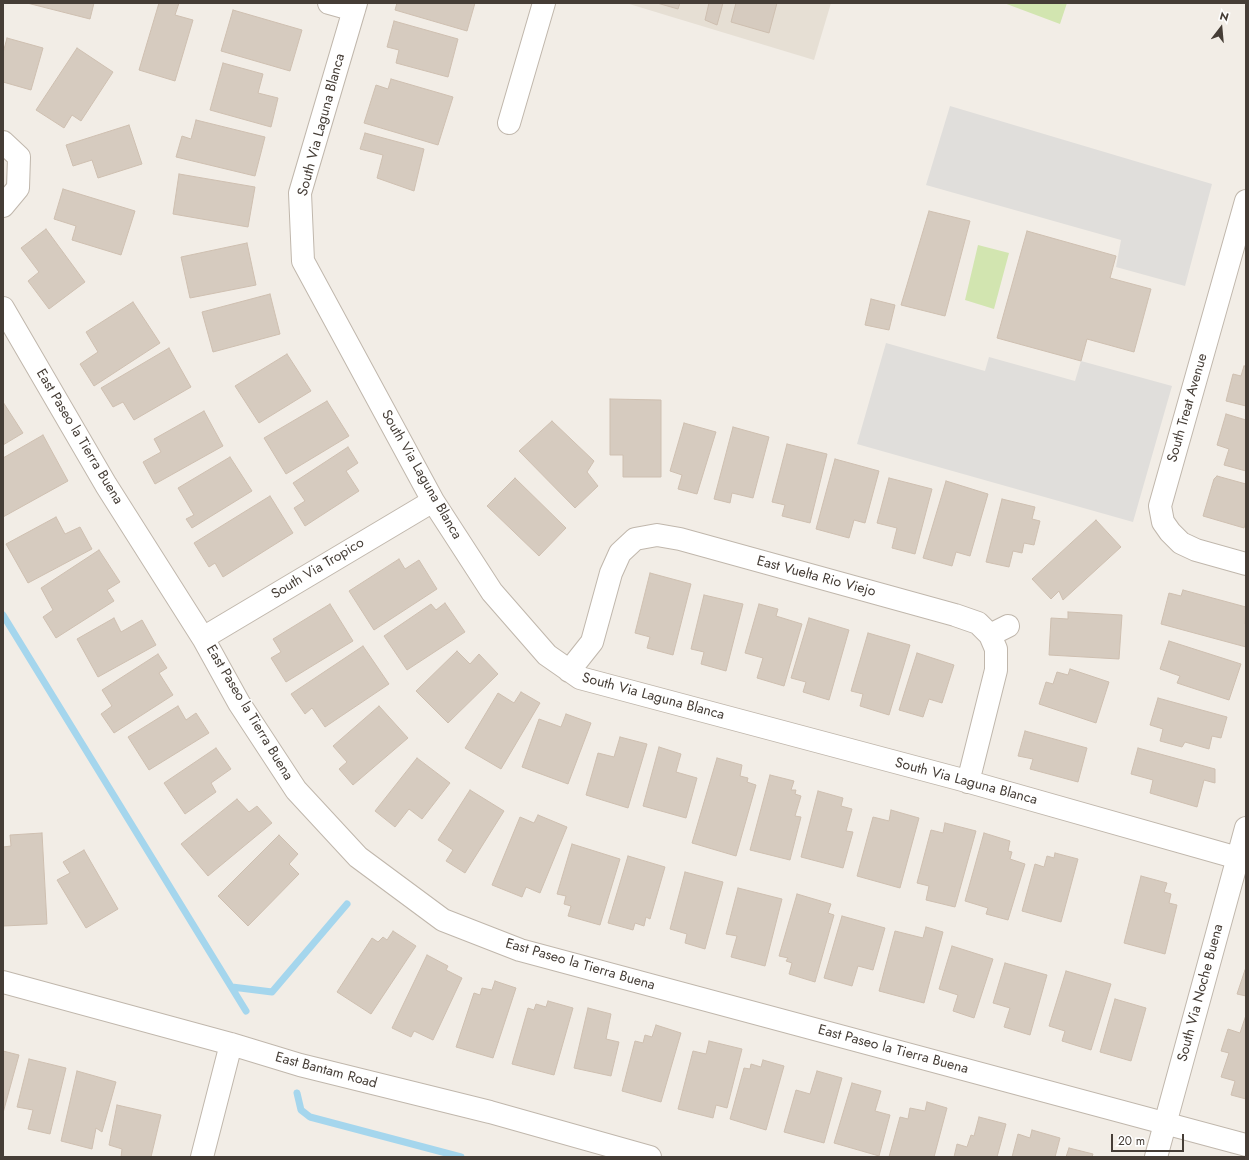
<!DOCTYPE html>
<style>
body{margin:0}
#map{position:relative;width:1249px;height:1160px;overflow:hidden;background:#f2ede6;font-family:Jost,sans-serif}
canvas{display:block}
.frame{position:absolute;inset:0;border:4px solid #453d36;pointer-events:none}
.north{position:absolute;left:1201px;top:8px;width:40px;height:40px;-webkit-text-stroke:3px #fff;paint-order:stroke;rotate:16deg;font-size:11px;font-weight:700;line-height:16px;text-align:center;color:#453d36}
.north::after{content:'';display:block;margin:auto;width:14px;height:18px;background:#453d36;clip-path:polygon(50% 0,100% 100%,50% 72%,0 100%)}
.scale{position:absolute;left:1111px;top:1134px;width:73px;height:18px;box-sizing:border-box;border:2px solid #453d36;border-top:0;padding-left:5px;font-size:12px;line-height:14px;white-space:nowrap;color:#453d36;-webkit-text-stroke:3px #fff;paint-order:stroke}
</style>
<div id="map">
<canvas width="1249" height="1160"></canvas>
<div class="frame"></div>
<div class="north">N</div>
<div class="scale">20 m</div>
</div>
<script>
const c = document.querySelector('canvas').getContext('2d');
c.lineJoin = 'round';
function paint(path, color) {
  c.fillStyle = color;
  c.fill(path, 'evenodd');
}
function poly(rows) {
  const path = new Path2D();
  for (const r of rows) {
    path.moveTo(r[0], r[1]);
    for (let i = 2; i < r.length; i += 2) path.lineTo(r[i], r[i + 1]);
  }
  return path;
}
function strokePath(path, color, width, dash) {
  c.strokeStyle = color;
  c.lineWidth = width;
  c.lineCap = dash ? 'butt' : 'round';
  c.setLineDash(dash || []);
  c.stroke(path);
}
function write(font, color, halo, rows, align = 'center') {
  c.font = font + ' Jost,sans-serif';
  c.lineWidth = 3;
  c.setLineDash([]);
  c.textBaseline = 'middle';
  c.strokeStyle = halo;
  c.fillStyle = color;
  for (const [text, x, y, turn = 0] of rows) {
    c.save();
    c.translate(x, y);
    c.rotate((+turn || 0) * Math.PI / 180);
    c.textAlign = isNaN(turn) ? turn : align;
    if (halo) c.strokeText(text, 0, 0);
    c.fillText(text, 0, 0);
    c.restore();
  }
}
paint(poly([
 [626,3,831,3,814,60]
]), '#e6dfd4');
paint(poly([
 [1004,3,1067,3,1060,24],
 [978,245,1009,253,994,309,965,300]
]), '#d2e5b0');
paint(poly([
 [950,106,1212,184,1185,286,1116,267,1121,240,926,185],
 [886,343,985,371,989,357,1075,381,1081,361,1172,386,1133,522,857,444]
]), '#e0dedb');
strokePath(poly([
 [3,615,246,1011],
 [232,987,272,992,347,904],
 [297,1093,301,1110,310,1117,461,1157]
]), '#a5d6ed', 7);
const building = poly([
 [27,3,94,3,90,19,27,3],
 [159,3,179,3,175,15,193,20,175,81,139,70,159,3],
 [397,3,475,3,467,31,395,10,397,3],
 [657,3,680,3,678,9,657,3],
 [709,3,723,3,717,25,705,20,709,3],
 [736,3,777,3,769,33,731,22,736,3],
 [233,10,302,30,290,71,221,51,233,10],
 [394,21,458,39,448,77,396,63,399,50,387,47,394,21],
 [7,38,43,48,31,90,3,82,3,53,7,38],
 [77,48,113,72,81,121,72,115,64,128,36,110,77,48],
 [223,63,263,74,258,93,278,98,271,127,210,110,223,63],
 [391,79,453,97,438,145,364,123,376,85,388,89,391,79],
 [196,120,265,137,255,176,176,157,182,136,191,139,196,120],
 [129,125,142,164,98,178,92,160,73,166,66,145,129,125],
 [365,133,424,149,414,191,377,178,383,155,360,149,365,133],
 [179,174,255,187,248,227,173,214,179,174],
 [63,189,135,211,121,255,72,240,76,226,54,219,63,189],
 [929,211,970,221,945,316,901,305,929,211],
 [46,229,85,282,49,309,28,281,39,272,21,248,46,229],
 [1027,231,1116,256,1110,278,1151,289,1134,352,1087,339,1081,361,997,338,1027,231],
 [247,243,256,285,190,298,181,257,247,243],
 [270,294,280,334,213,352,202,312,270,294],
 [871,299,895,305,889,330,865,325,871,299],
 [133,302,160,343,94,386,80,364,98,352,86,332,133,302],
 [169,348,191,387,134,420,123,402,113,407,101,388,169,348],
 [287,354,311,391,259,423,235,386,287,354],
 [1244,366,1246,366,1246,406,1226,401,1233,374,1241,376,1244,366],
 [610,399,661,400,661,477,623,477,623,455,610,455,610,399],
 [327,401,349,436,286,474,264,438,327,401],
 [3,402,23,433,3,445,3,402],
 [204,411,223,446,155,484,143,462,161,452,154,439,204,411],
 [1226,414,1246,420,1246,471,1224,465,1229,449,1217,445,1226,414],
 [552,421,594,461,587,472,598,486,575,508,519,451,552,421],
 [684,423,716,432,697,494,678,489,682,475,670,471,684,423],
 [733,427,769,437,753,498,732,493,730,503,714,499,733,427],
 [43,435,68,481,3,517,3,458,43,435],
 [787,444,827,454,810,523,782,516,785,505,772,502,787,444],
 [348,447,358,463,346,471,359,491,305,526,294,508,305,501,293,483,348,447],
 [230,457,252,491,192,528,186,519,194,515,178,488,230,457],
 [835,459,879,471,865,523,854,520,849,538,816,529,835,459],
 [1217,476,1246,484,1246,521,1244,528,1203,516,1214,479,1217,476],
 [515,478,566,528,539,556,487,506,515,478],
 [889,478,932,489,915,554,892,548,897,528,877,523,889,478],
 [946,481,988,494,970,556,956,552,952,566,923,558,946,481],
 [270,496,293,533,223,577,215,563,209,567,194,543,270,496],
 [1002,499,1035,507,1032,519,1040,521,1034,545,1024,543,1022,553,1013,551,1009,567,986,562,1002,499],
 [56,517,65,534,80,527,92,549,28,583,6,544,56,517],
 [1096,520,1121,547,1063,600,1059,591,1051,599,1032,579,1096,520],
 [99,550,120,582,107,590,114,601,56,638,43,617,53,610,41,588,99,550],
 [399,559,405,569,419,560,437,589,374,630,349,591,399,559],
 [650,573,691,584,673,655,647,648,650,637,635,633,650,573],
 [1183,590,1246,607,1245,624,1246,624,1246,647,1161,624,1169,593,1181,596,1183,590],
 [704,595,743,604,726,671,701,664,704,652,691,649,704,595],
 [445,603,465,632,407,670,384,636,431,604,436,610,445,603],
 [330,604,353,641,286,682,271,658,281,652,273,639,330,604],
 [759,604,778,609,776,616,802,624,784,686,757,678,763,658,745,653,759,604],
 [1068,612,1122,615,1119,659,1049,655,1051,618,1068,619,1068,612],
 [114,618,121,632,142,620,156,645,98,677,77,639,114,618],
 [809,618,849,630,829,700,803,692,806,682,791,678,809,618],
 [868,633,910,645,889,715,860,706,863,694,851,691,868,633],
 [1169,641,1241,664,1229,700,1177,683,1180,676,1160,669,1169,641],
 [363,646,389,684,325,727,312,708,305,714,291,694,363,646],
 [457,651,470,664,479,654,498,674,448,723,416,691,457,651],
 [917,653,954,665,942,703,929,699,923,717,899,710,917,653],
 [158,654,167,668,159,673,173,695,114,733,101,714,112,706,102,690,158,654],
 [1070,669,1109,682,1096,723,1039,704,1046,682,1053,684,1057,672,1068,675,1070,669],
 [521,692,540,703,501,769,465,748,498,693,514,703,521,692],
 [1158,698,1227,717,1221,738,1212,736,1209,749,1185,742,1182,747,1160,741,1163,729,1150,725,1158,698],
 [178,706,186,720,196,713,209,733,149,770,128,737,178,706],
 [379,706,408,738,353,785,339,769,347,762,333,746,379,706],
 [566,714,591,723,568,784,522,767,539,719,561,727,566,714],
 [1025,731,1087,748,1078,782,1030,769,1033,759,1018,756,1025,731],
 [620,737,647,744,628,808,586,795,598,753,614,757,620,737],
 [659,747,681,754,676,772,697,778,686,818,643,806,659,747],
 [216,748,231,769,211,783,216,792,185,814,164,783,216,748],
 [1138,748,1215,769,1215,783,1204,780,1197,807,1150,793,1153,780,1131,774,1138,748],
 [417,758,450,783,422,819,409,809,395,827,375,811,417,758],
 [717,758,742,765,740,776,748,778,747,782,756,785,736,856,692,843,717,758],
 [770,775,794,781,791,790,796,790,795,794,801,796,795,816,801,817,790,860,750,850,770,775],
 [470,790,504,811,465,873,446,861,453,850,438,840,470,790],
 [818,791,843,798,841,806,852,809,846,831,853,832,843,868,801,857,818,791],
 [237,799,249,812,257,806,272,823,208,876,181,844,237,799],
 [891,810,919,818,900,888,857,876,873,817,889,821,891,810],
 [538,815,567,827,540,893,526,887,522,897,492,885,520,817,534,823,538,815],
 [945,823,976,831,955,907,926,900,929,886,917,883,931,830,943,833,945,823],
 [42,833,47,924,3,926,3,847,11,846,10,835,42,833],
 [984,833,1010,841,1008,851,1012,852,1010,859,1025,864,1008,920,986,914,988,908,965,901,984,833],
 [279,835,298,854,289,864,299,874,248,926,218,896,279,835],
 [572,844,620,859,600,925,568,916,571,906,564,904,566,896,557,894,572,844],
 [84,850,118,909,86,928,57,880,70,873,63,862,84,850],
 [1055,853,1078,859,1061,922,1022,911,1035,864,1044,867,1047,856,1054,858,1055,853],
 [628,856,665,867,650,919,646,917,644,926,635,923,633,930,608,923,628,856],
 [685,872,723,882,705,949,685,943,687,934,670,929,685,872],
 [1141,876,1167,883,1164,892,1171,894,1169,903,1177,905,1165,954,1124,943,1141,876],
 [738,888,782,899,765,966,731,957,737,936,726,934,738,888],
 [797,894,831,904,828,913,834,915,815,982,789,974,792,963,786,961,788,958,779,956,797,894],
 [842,916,885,928,873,970,858,966,852,986,824,978,842,916],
 [926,927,943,932,924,1003,879,991,895,931,923,938,926,927],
 [393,931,416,946,371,1014,337,992,372,938,378,942,383,937,387,940,393,931],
 [952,946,993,959,974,1018,953,1011,958,995,939,989,952,946],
 [427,955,448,966,446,970,462,978,433,1040,414,1031,411,1037,392,1028,427,955],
 [1005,963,1047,975,1030,1035,1004,1027,1010,1008,993,1003,1005,963],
 [1245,970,1246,970,1246,996,1237,994,1245,970],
 [1066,971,1111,984,1091,1050,1062,1041,1065,1031,1049,1026,1066,971],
 [495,981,516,988,493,1058,456,1047,474,993,480,995,482,988,492,990,495,981],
 [1115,999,1146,1008,1131,1061,1100,1052,1115,999],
 [548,1001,573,1008,554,1075,512,1064,528,1008,534,1010,536,1004,546,1007,548,1001],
 [588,1008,611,1014,606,1039,619,1042,611,1076,574,1068,588,1008],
 [1246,1015,1246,1099,1231,1095,1235,1081,1221,1077,1229,1053,1221,1051,1228,1029,1240,1033,1246,1015],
 [656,1025,681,1033,661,1102,622,1091,635,1041,643,1043,645,1035,652,1037,656,1025],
 [709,1041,742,1049,727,1108,716,1105,713,1118,678,1109,693,1051,706,1054,709,1041],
 [3,1051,19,1055,3,1113,3,1051],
 [29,1059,66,1068,50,1134,28,1129,33,1110,17,1107,29,1059],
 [763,1060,784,1066,766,1130,730,1119,744,1068,750,1069,751,1064,761,1067,763,1060],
 [77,1071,116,1082,102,1132,96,1128,92,1149,61,1141,77,1071],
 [817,1071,842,1078,824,1143,784,1132,796,1090,810,1094,817,1071],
 [852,1083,881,1091,875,1111,890,1115,879,1156,834,1143,852,1083],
 [927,1102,947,1108,934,1157,889,1157,900,1117,908,1119,910,1108,925,1111,927,1102],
 [117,1105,161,1115,151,1157,121,1157,122,1149,109,1145,117,1105],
 [979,1117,1006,1124,997,1157,954,1157,957,1144,967,1147,971,1135,974,1136,979,1117],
 [1032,1130,1060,1138,1055,1157,1012,1157,1018,1134,1030,1138,1032,1130],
 [1069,1148,1093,1154,1092,1157,1066,1157,1069,1148]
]);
paint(building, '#d6cbbf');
strokePath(building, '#cebfb0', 1);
const minor = poly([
 [329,3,354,10],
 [356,3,300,193,303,261,433,501,492,592,547,655,580,678,959,779,1238,858],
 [509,123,544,3],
 [3,142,19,157,18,188,3,206],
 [1246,201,1160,506,1163,522,1170,532,1181,543,1196,550,1246,564],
 [3,308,106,485,203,638,239,703,296,790,358,857,443,920,520,950,1246,1145],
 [990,635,1008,626],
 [203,638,433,501],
 [569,671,592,642,611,573,620,553,635,539,657,535,680,539,955,615,978,623,990,635,996,649,996,670,968,782],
 [3,982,231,1044,300,1065,490,1112,650,1157],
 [202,1157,231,1044],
 [1156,1157,1246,828]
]);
strokePath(minor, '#c0b7ac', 24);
strokePath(minor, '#fff', 22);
write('14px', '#453d36', '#fff', [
 ["South Via Laguna Blanca",322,125,-75],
 ["South Treat Avenue",1188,408,-74],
 ["East Paseo la Tierra Buena",79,437,59],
 ["South Via Laguna Blanca",421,475,60],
 ["South Via Tropico",318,569,-31],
 ["East Vuelta Rio Viejo",816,577,15],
 ["South Via Laguna Blanca",653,697,15],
 ["East Paseo la Tierra Buena",249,713,59],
 ["South Via Laguna Blanca",966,782,15],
 ["East Paseo la Tierra Buena",580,965,16],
 ["South Via Noche Buena",1201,993,-75],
 ["East Paseo la Tierra Buena",893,1050,15],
 ["East Bantam Road",326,1071,15]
]);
</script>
